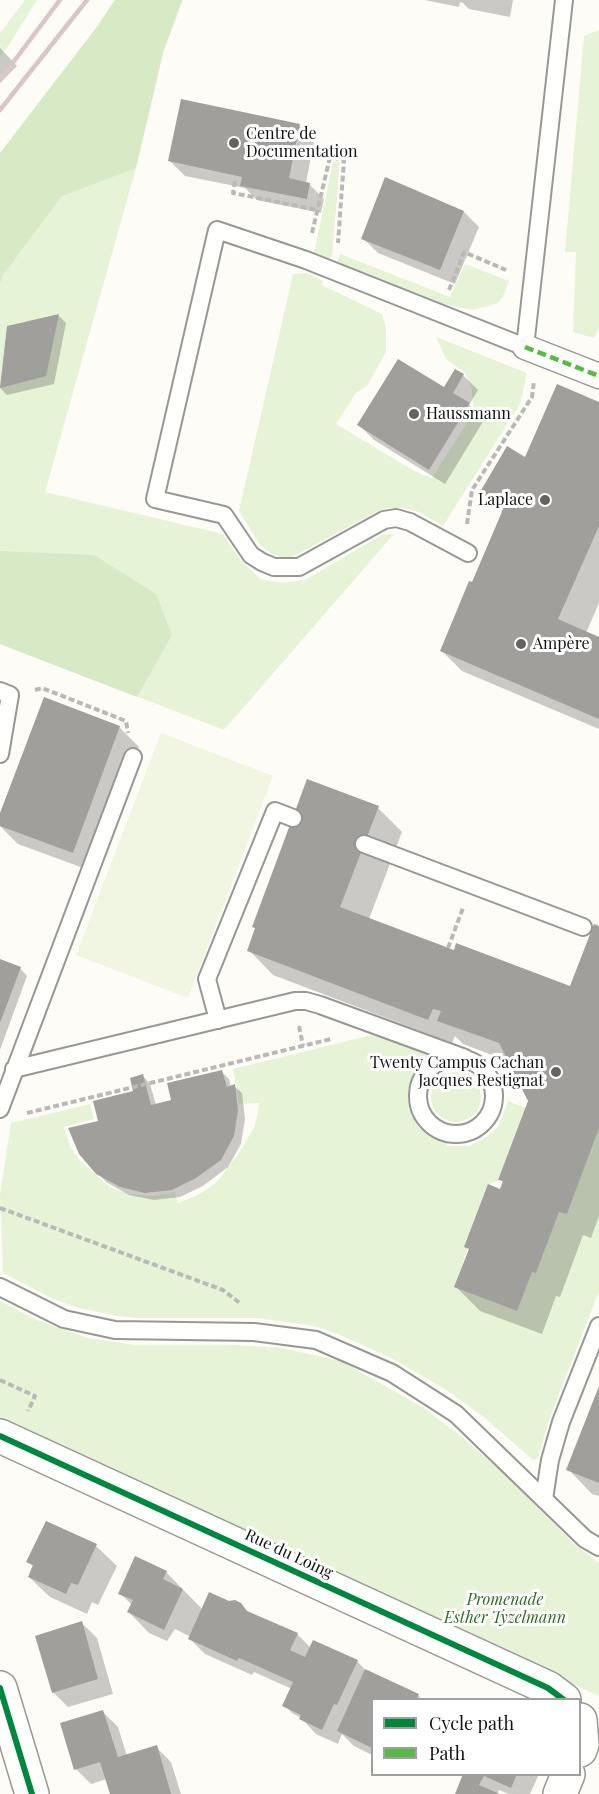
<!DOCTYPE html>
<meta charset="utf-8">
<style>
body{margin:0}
#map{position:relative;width:599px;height:1794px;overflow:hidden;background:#fdfcf7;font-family:"Playfair Display",serif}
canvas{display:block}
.legend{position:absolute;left:371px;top:1698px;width:210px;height:78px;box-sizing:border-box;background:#fff;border:2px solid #a0a0a0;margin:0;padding:8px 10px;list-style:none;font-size:18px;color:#111}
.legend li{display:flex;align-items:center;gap:12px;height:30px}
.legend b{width:30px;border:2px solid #a0a0a0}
</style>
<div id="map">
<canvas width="599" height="1794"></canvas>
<ul class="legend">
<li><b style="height:8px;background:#00873e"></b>Cycle path</li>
<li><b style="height:8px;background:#58b947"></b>Path</li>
</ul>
</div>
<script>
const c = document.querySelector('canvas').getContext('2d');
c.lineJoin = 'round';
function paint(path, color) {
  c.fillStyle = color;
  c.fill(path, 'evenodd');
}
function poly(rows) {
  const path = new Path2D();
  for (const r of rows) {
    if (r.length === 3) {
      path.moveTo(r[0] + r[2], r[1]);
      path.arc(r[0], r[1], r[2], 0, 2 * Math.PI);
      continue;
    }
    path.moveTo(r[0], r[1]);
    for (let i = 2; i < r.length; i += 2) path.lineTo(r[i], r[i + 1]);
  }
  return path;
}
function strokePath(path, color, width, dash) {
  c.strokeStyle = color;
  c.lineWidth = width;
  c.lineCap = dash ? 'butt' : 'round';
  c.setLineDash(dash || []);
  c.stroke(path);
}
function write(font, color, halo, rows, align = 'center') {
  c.font = font + ' "Playfair Display",serif';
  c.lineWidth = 6;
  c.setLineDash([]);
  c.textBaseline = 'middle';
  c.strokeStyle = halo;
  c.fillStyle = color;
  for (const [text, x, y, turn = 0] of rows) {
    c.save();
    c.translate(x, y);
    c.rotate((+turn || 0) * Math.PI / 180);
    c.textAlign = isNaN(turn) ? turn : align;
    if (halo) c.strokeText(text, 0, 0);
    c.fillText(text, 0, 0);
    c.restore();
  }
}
paint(poly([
 [25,0,37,0,9,45,0,56,0,33],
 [130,0,183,0,163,53,136,168,45,492,223,534,239,558,260,579,280,583,305,580,382,535,394,534,224,730,0,644,0,167],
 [599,30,599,327,594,338,573,332,576,252,565,252,584,36],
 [333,162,340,162,332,256,329,259,314,253],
 [340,254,450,297,465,264,509,281,503,296,498,303,473,310,425,301,337,263],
 [306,273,323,281,322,285,382,314,386,329,386,352,367,386,356,393,336,424,416,472,432,478,474,412,471,385,465,373,446,359,436,337,527,373,520,404,443,526,419,512,404,508,390,508,378,511,292,557,281,557,271,553,260,545,239,511,293,274],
 [376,1034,431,1054,413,1073,408,1090,408,1101,410,1110,418,1127,431,1138,447,1144,446,1146,469,1146,487,1137,498,1127,508,1101,526,1108,498,1180,488,1185,455,1287,517,1311,532,1272,536,1273,559,1212,567,1214,599,1128,599,1291,549,1420,538,1458,533,1460,485,1418,448,1391,393,1359,338,1334,314,1326,257,1318,137,1318,118,1316,79,1308,53,1299,3,1273,0,1194,11,1123,90,1104,94,1119,64,1127,70,1146,79,1160,111,1188,130,1194,151,1196,175,1192,178,1203,198,1195,217,1182,238,1154,254,1128,258,1113,259,1103,239,1104,233,1069],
 [456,1097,25],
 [0,1301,37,1320,88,1338,135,1345,234,1345,282,1348,341,1361,424,1408,462,1437,497,1467,574,1544,599,1563,599,1696,0,1422]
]), '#e7f3d7');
paint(poly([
 [115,0,182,0,163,53,136,168,62,196,3,275,0,283,0,153,96,28],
 [0,551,94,555,156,594,172,635,137,697,0,644]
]), '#d8eac5');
paint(poly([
 [161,733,273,776,188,998,76,955]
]), '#f0f6e1');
paint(poly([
 [425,0,513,0,510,17,469,9,463,3,460,2,459,7],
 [0,48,17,66,0,83],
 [299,126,314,141,306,183,309,184,324,199,321,213,257,200,245,188,185,176,170,161],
 [386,179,464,212,479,227,455,284,378,253,363,238],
 [58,315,66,323,54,384,7,395,0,388,9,328],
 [463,375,478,390,469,405,484,420,445,484,374,440,359,425,444,389],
 [599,403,599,603,586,633,599,639,599,729,462,671,442,651,479,587,503,513,481,492],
 [119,727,139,747,94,872,18,844,0,826,0,818],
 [378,808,402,832,369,919,455,952,571,988,599,927,599,1216,591,1238,583,1235,560,1297,556,1296,542,1334,480,1311,456,1287,470,1250,466,1247,501,1191,504,1183,500,1179,530,1101,510,1062,463,1044,455,1036,452,1043,273,975,249,950],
 [0,961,20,968,27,976,0,1050],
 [222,1072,229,1079,231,1087,234,1086,242,1093,245,1119,241,1144,228,1167,203,1186,180,1197,154,1200,129,1195,106,1182,98,1173,100,1122,135,1092,143,1076,150,1084,156,1105,173,1101],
 [599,1390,599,1496,592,1494,568,1469],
 [47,1523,96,1546,117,1566,98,1605,92,1602,87,1614,50,1597,29,1577,34,1567,28,1562],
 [166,1572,203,1610,229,1603,240,1604,250,1614,297,1634,311,1648,357,1661,367,1672,418,1695,422,1700,372,1700,372,1755,354,1746,342,1734,338,1744,316,1734,301,1718,292,1713,284,1705,292,1689,254,1672,252,1675,205,1654,190,1639,191,1637,175,1629,167,1641,149,1633,129,1612,132,1605,120,1593],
 [82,1623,97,1638,113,1694,68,1707,53,1692],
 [103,1712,118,1727,127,1756,156,1747,171,1762,181,1794,111,1794,107,1779,91,1784,76,1769],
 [465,1774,539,1774,530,1794,509,1794,499,1790,497,1794,457,1794]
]), '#0003');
paint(poly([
 [181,99,300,124,289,178,310,183,307,199,240,186,242,177,168,161],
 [385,177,464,211,440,270,361,239],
 [59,314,46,376,0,388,7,326],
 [398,359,444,387,455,369,464,374,453,393,470,403,429,470,357,425],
 [557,384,599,402,599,526,558,619,599,637,599,719,440,651,469,581,472,582,504,507,480,492,507,446,525,457],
 [44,697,120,726,73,853,0,826,0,813],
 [307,779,379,806,340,907,454,950,456,943,570,986,594,924,599,926,599,1128,567,1214,559,1212,536,1273,532,1272,517,1311,454,1287,469,1249,464,1247,488,1184,500,1189,503,1181,498,1180,528,1101,499,1043,437,1021,441,1011,433,1009,428,1020,247,951,255,928,252,927],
 [0,959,21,967,0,1023],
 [222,1070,227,1087,235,1084,238,1110,234,1136,221,1160,196,1178,172,1190,145,1193,120,1187,96,1174,79,1154,68,1128,98,1121,93,1101,133,1091,130,1078,143,1074,151,1105,171,1100,167,1083],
 [599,1386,599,1483,566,1470],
 [46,1521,97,1544,78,1585,71,1583,66,1594,28,1577,33,1565,26,1562],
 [135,1556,167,1571,163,1579,183,1589,164,1630,127,1612,133,1600,118,1594],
 [209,1592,229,1601,235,1600,241,1603,247,1611,298,1633,290,1650,305,1657,313,1640,358,1660,337,1705,334,1704,322,1730,299,1719,301,1715,282,1706,293,1682,239,1658,237,1661,188,1639],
 [82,1621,98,1679,52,1693,35,1636],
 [365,1669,419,1694,416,1700,372,1700,372,1748,337,1731],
 [103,1710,118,1757,157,1745,171,1794,110,1794,100,1762,74,1770,60,1723],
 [463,1774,517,1774,511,1788,484,1776,479,1785,500,1794,455,1794]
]), '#a19f9c');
const service = poly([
 [468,553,410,522,396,518,384,520,299,567,274,567,262,562,251,555,224,515,155,499,217,230,306,260,525,347,564,0],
 [0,691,10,695,0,754],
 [364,844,583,927],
 [218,1020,207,979,275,811,293,818],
 [456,1096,38],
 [14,1069,295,1001,306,1001,320,1005,465,1058],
 [0,1109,133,757],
 [0,1287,64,1319,115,1330,254,1332,316,1340,392,1373,456,1414,585,1539,599,1547],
 [544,1499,550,1460,561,1422,599,1326]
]);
const pedestrian = poly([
 [525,347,599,376]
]);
const minor = poly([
 [0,1436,548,1688,564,1700],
 [0,1688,32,1794],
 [580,1720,582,1744,580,1750],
 [560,1794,568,1774]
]);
strokePath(service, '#979795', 20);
strokePath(pedestrian, '#979795', 27);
strokePath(minor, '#979795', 36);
strokePath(poly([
 [235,181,233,193,318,210],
 [312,233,330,157,344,160,338,243],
 [449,290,464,252,506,270],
 [467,524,472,490,532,397,534,381],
 [35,690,42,688,126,721,128,733],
 [448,948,463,908],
 [299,1026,303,1046],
 [27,1113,331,1039],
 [0,1208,223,1290,241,1304],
 [0,1380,35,1396,28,1411]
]), '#b9b9b8', 4, [6, 3]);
strokePath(service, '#fffffe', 16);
strokePath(pedestrian, '#fffffe', 24);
strokePath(minor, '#fffffe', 33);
strokePath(poly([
 [0,80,60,0],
 [0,110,87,0]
]), '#d9c6c7', 4.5);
strokePath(poly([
 [525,347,599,376]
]), '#58b947', 4.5, [9, 4.5]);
strokePath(poly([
 [0,1436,548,1688,564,1700],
 [0,1688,32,1794]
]), '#00873e', 6);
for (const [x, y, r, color] of [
 [234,143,6,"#646362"],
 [414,414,6,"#646362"],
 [545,500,6,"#646362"],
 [521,644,6,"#646362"],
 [556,1072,6,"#646362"]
]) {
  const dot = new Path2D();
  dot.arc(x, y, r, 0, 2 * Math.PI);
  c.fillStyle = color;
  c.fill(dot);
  strokePath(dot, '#fff', 2);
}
write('16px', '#111', '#fff', [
 ["Centre de",246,134],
 ["Documentation",246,152],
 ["Haussmann",426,414],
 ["Laplace",533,500,"right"],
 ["Ampère",533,644],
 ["Twenty Campus Cachan",544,1063,"right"],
 ["Jacques Restignat",544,1081,"right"]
], 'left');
write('16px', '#111', '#fff', [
 ["Rue du Loing",289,1554,25]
]);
write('italic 16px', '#2f6b1f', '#fff', [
 ["Promenade",505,1600],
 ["Esther Tyzelmann",505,1618]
]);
</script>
